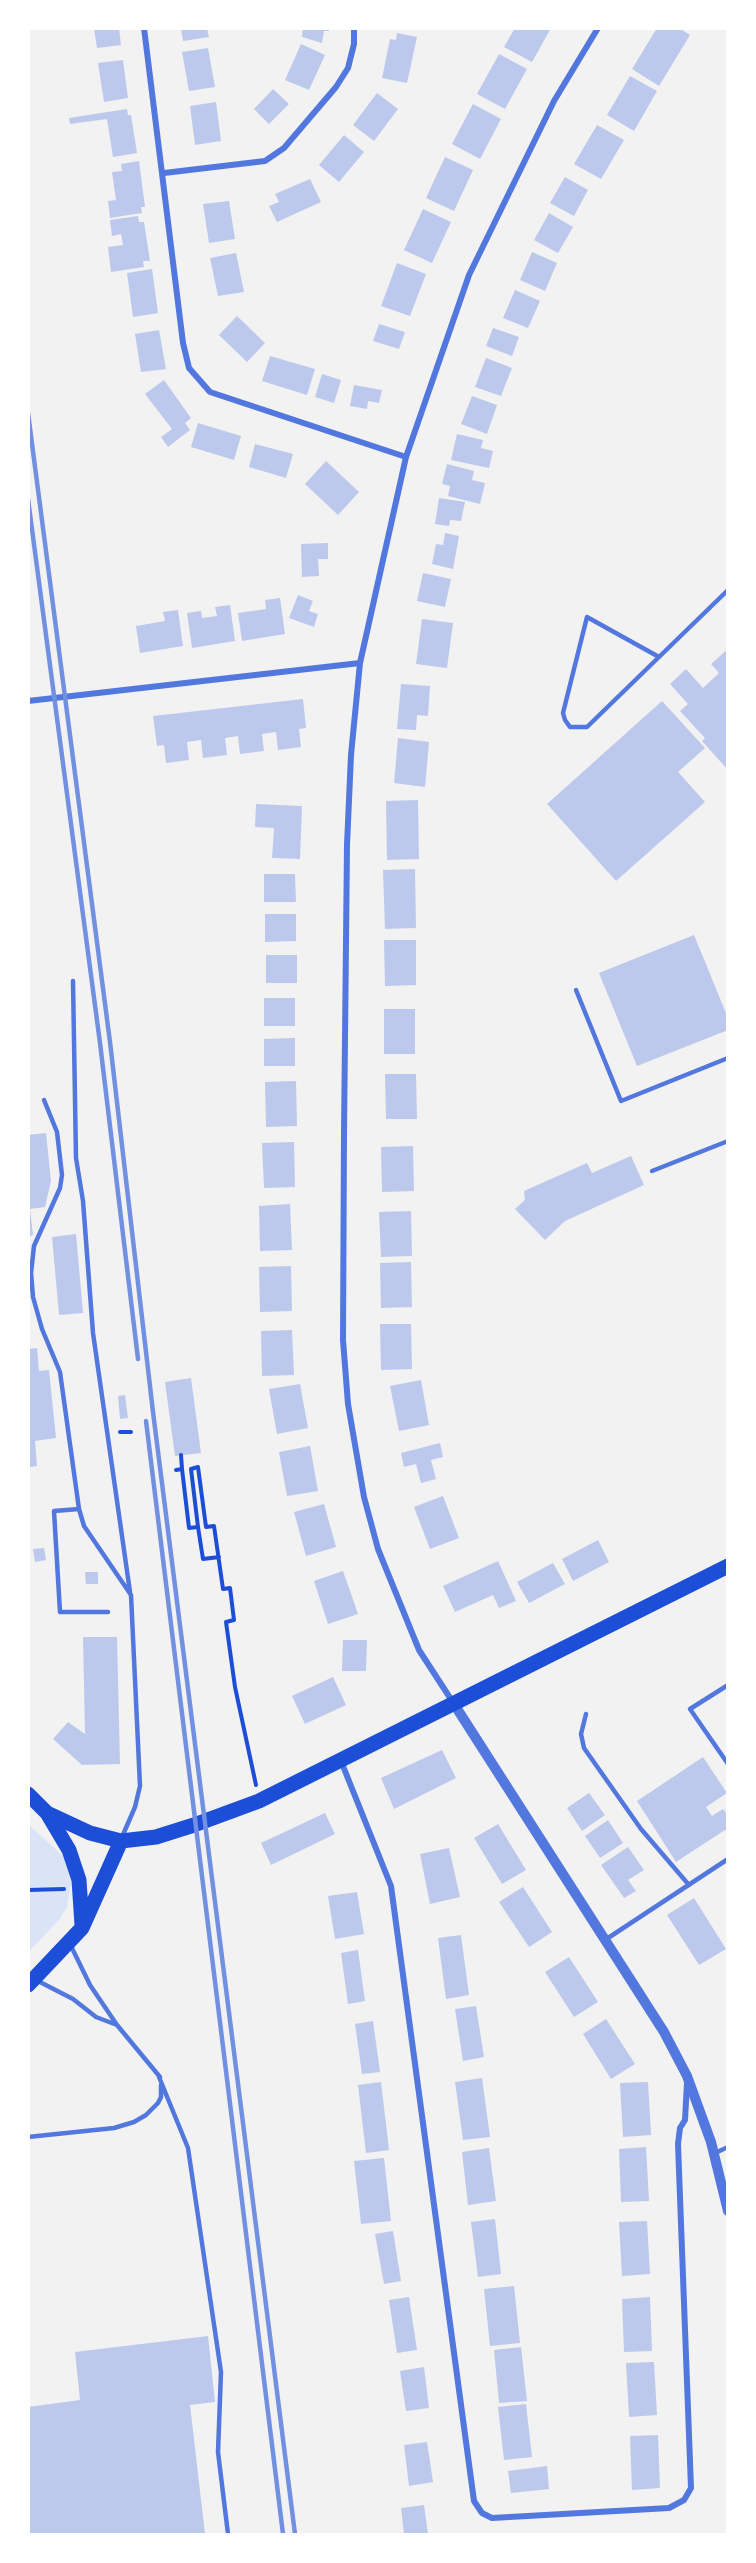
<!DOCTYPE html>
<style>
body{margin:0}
#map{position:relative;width:756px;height:2563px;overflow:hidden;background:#f2f2f2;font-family:"PT Sans Narrow",sans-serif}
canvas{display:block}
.frame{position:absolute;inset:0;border:30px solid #fff;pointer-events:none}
</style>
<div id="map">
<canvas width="756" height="2563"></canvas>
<div class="frame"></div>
</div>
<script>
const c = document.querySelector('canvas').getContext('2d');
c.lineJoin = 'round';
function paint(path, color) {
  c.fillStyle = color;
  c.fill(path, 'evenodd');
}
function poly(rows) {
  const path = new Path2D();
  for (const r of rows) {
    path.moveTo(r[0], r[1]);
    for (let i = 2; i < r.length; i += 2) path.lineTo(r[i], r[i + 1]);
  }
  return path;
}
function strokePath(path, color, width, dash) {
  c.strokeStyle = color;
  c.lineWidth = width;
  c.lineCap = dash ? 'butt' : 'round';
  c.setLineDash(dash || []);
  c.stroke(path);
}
paint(poly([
 [28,1824,63,1856,71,1882,67,1907,59,1920,29,1951]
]), '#dbe4f7');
paint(poly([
 [94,28,119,28,121,45,97,48],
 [181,28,207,28,209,37,183,41],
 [303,28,329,28,329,31,324,31,322,43,302,37],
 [515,28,551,28,532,62,504,47],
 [657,28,679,28,690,35,659,86,632,69],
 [397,33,417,37,407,83,382,78,390,39,396,40],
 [301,44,325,55,309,90,285,80],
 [208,48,215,87,189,91,182,52],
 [499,54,527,69,505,109,477,94],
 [123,60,128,98,104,102,98,63],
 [630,76,657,91,634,131,607,115],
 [273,89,289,104,269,124,254,109],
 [377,93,398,109,374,141,353,125],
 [216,102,221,141,195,145,190,106],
 [473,104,501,119,480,159,452,144],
 [127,109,128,115,131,115,137,153,113,157,107,119,70,124,69,118],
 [597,125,624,140,601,179,574,164],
 [344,135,364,152,339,182,319,165],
 [445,157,473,170,454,211,426,198],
 [139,161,145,207,141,207,142,213,110,218,108,201,116,200,112,172,122,171,121,164],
 [565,177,588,190,574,216,550,203],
 [310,179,321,202,277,222,269,206,279,202,275,194],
 [229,201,235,239,209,243,203,204],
 [423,209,451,222,432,263,404,250],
 [549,213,573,227,558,253,534,240],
 [138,216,139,222,144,222,150,261,143,261,144,267,111,272,108,247,123,245,121,234,112,236,110,220],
 [532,252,557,263,545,291,520,280],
 [236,253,244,292,218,296,210,258],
 [397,263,426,274,410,316,381,306],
 [152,269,158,313,133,317,127,273],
 [515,290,540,301,528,328,503,318],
 [237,316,265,343,247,362,219,335],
 [379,324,405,332,399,349,373,341],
 [493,328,519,337,512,356,486,346],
 [159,330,166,369,141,372,135,334],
 [270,356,315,369,307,395,262,381],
 [486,358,512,368,501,396,475,387],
 [322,374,341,380,334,403,315,397],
 [164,380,191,418,185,423,190,430,168,447,161,437,172,429,145,394],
 [354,385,382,390,379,403,368,401,367,409,350,406],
 [472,396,497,405,487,434,461,424],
 [198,423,241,436,234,460,191,447],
 [457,434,483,440,481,448,493,451,489,468,451,460],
 [255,444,293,454,286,478,249,467],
 [326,461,359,492,338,515,305,484],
 [447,464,474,471,472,480,485,483,480,504,448,496,450,486,442,484],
 [439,498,465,502,461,521,450,520,449,526,435,524],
 [445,533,459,536,453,569,432,564,436,544,443,545],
 [328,543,328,559,318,559,319,576,302,577,301,544],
 [423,573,451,579,445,607,417,601],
 [298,595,313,601,309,611,318,614,314,627,289,618],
 [280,598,285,634,242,641,238,613,266,609,265,600],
 [230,605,235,641,192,648,187,613,201,611,202,618,217,616,215,607],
 [178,610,183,646,140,653,136,626,165,621,163,612],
 [422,619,453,623,447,668,416,664],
 [728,649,728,770,702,741,705,738,680,711,688,704,670,684,686,669,703,688,719,673,711,664],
 [401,684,430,686,428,716,417,715,416,730,397,729],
 [303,699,306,728,299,729,301,747,278,750,276,732,262,734,264,751,240,754,238,736,225,738,227,755,203,758,201,740,187,742,189,760,166,763,164,745,157,746,153,716],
 [662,701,705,748,678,772,705,802,616,881,547,804],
 [398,738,429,742,425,787,394,783],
 [418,800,419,859,387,860,386,801],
 [256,804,302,806,300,859,272,858,274,828,255,827],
 [415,869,416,928,385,929,383,870],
 [264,874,295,874,296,902,264,902],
 [265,914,296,914,296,941,265,942],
 [694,935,728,1018,728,1030,637,1066,599,973],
 [384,940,416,940,416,985,385,986],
 [266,955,297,955,297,983,266,983],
 [264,998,295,998,295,1026,264,1026],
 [384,1009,415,1009,415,1054,384,1054],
 [295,1038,295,1066,264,1066,264,1039],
 [385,1074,416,1074,417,1119,386,1119],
 [296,1081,297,1126,266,1127,265,1082],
 [46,1133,51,1181,45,1207,30,1209,33,1235,28,1237,28,1135],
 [294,1142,295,1187,264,1188,262,1143],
 [413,1146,414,1191,382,1192,381,1147],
 [631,1156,644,1185,565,1221,545,1240,515,1209,525,1200,524,1191,587,1163,592,1173],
 [290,1204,292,1250,260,1251,259,1206],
 [411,1211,412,1256,381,1257,379,1212],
 [76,1234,83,1313,59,1315,52,1237],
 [411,1262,412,1307,381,1308,380,1263],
 [291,1266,292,1311,260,1312,259,1267],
 [380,1324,411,1324,412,1369,381,1370],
 [292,1330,294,1375,262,1376,261,1331],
 [37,1348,39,1371,49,1370,56,1438,35,1441,37,1466,28,1467,28,1349],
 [191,1378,201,1453,175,1456,165,1382],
 [421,1380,429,1425,399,1431,390,1386],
 [300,1384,308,1428,277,1434,269,1389],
 [125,1395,128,1418,120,1419,118,1396],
 [440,1443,443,1457,431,1460,436,1479,421,1483,416,1464,404,1467,401,1453],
 [310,1446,318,1491,287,1496,279,1452],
 [443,1496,459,1538,430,1549,414,1507],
 [324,1504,336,1547,306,1556,294,1512],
 [598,1540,609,1562,573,1581,562,1559],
 [44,1548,46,1560,35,1562,33,1549],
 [498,1561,516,1601,499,1608,493,1595,455,1612,443,1586],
 [553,1563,565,1584,529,1603,517,1582],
 [343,1571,358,1614,328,1624,314,1581],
 [85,1572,98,1572,98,1584,86,1584],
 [83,1637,117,1637,120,1764,82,1765,53,1739,68,1722,85,1734],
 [343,1640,367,1640,366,1671,342,1671],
 [333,1677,346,1705,305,1724,292,1696],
 [442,1750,456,1778,394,1809,381,1778],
 [703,1757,727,1793,706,1807,712,1816,723,1809,728,1816,728,1828,676,1862,637,1801],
 [589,1793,605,1815,582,1831,567,1808],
 [325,1813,335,1834,271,1865,261,1843],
 [608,1820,623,1843,600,1858,585,1836],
 [498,1824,526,1870,502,1884,474,1838],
 [628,1847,644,1870,628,1880,636,1891,624,1898,601,1865],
 [449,1848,460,1897,430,1904,420,1854],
 [523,1887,552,1932,529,1947,499,1902],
 [357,1892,364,1934,335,1939,328,1896],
 [694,1898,726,1949,699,1965,667,1915],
 [461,1935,469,1995,446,1999,438,1938],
 [358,1950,365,2001,348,2004,341,1953],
 [569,1957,598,2002,574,2017,545,1972],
 [476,2006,484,2057,463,2061,455,2009],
 [606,2019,635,2064,611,2079,583,2034],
 [373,2021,380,2072,362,2074,355,2024],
 [482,2078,490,2137,463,2140,455,2082],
 [381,2082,389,2150,366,2153,358,2085],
 [648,2082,651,2135,623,2137,620,2083],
 [646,2147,649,2201,621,2202,619,2149],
 [489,2148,496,2201,468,2205,462,2152],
 [384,2158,391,2221,361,2224,354,2161],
 [495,2219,501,2274,478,2277,471,2222],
 [647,2221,650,2274,622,2276,619,2222],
 [393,2231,401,2281,384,2284,375,2234],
 [514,2286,520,2343,490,2346,484,2289],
 [409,2297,417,2350,397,2353,389,2300],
 [650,2297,652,2351,624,2352,622,2299],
 [208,2336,215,2402,190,2405,205,2534,28,2534,28,2407,80,2400,75,2352],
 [521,2347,527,2401,499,2403,494,2350],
 [654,2362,657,2415,629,2417,626,2363],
 [424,2367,429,2408,406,2411,400,2371],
 [526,2404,532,2457,504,2460,498,2407],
 [658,2435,660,2488,632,2490,630,2436],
 [427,2442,433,2482,409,2486,404,2445],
 [547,2466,549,2489,511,2493,508,2471],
 [424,2505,428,2534,404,2534,401,2508]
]), '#bdc9ec');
strokePath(poly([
 [120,1432,131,1432],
 [181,1455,182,1469],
 [176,1470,182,1469,189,1528,198,1527,191,1469,198,1467,206,1527,214,1526,223,1589,230,1588,234,1620,226,1622,235,1687,256,1785],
 [198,1527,203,1559,219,1557],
 [28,1890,64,1889]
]), '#1d4ed8', 4);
strokePath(poly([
 [659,657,587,617,563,713,565,720,570,727,587,727,659,657,728,590],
 [73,981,76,1158,83,1201,93,1333,130,1592],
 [576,990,621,1101,728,1058],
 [44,1100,57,1132,62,1175,60,1188,34,1246,31,1273,33,1297,42,1329,60,1372,79,1509,84,1526,131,1595,140,1786,135,1807,122,1837],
 [652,1171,728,1141],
 [79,1509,54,1511,60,1612,108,1612],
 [728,1685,690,1709,728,1764],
 [586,1714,581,1734,584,1748,641,1829,689,1885],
 [605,1940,728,1859],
 [71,1946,90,1985,117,2025,160,2077],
 [36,1980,73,1999,96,2017,117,2025],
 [159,2077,188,2148,221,2372,218,2452,228,2534],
 [28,2137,114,2128,134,2122,146,2115,158,2103,161,2097,161,2085],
 [715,2153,728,2147]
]), '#5277de', 4.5);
strokePath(poly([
 [144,28,183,343,189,368,210,392,406,457],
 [164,173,265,161,284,148,336,87,348,68,354,44,354,28],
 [28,701,360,663],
 [454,1704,419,1650,378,1549,364,1497,348,1404,343,1340,344,1134,347,845,351,755,360,663,406,457,469,275,554,101,598,28],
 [341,1761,391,1886,474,2501,482,2513,492,2518,669,2508,684,2500,691,2488,678,2144,680,2128,685,2120,687,2083]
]), '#5277de', 6);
strokePath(poly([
 [454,1704,664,2032,687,2076,711,2142,728,2211]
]), '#5277de', 10);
strokePath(poly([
 [28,1794,47,1813,90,1833,121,1841,156,1837,194,1825,259,1801,728,1566],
 [47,1813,69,1850,79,1880,82,1925],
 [28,1985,82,1928,121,1841]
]), '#1d4ed8', 15);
strokePath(poly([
 [28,413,110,1042,153,1412,295,2534],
 [28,499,100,1043,138,1359],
 [146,1421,283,2534]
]), '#7290e2', 4.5);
</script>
